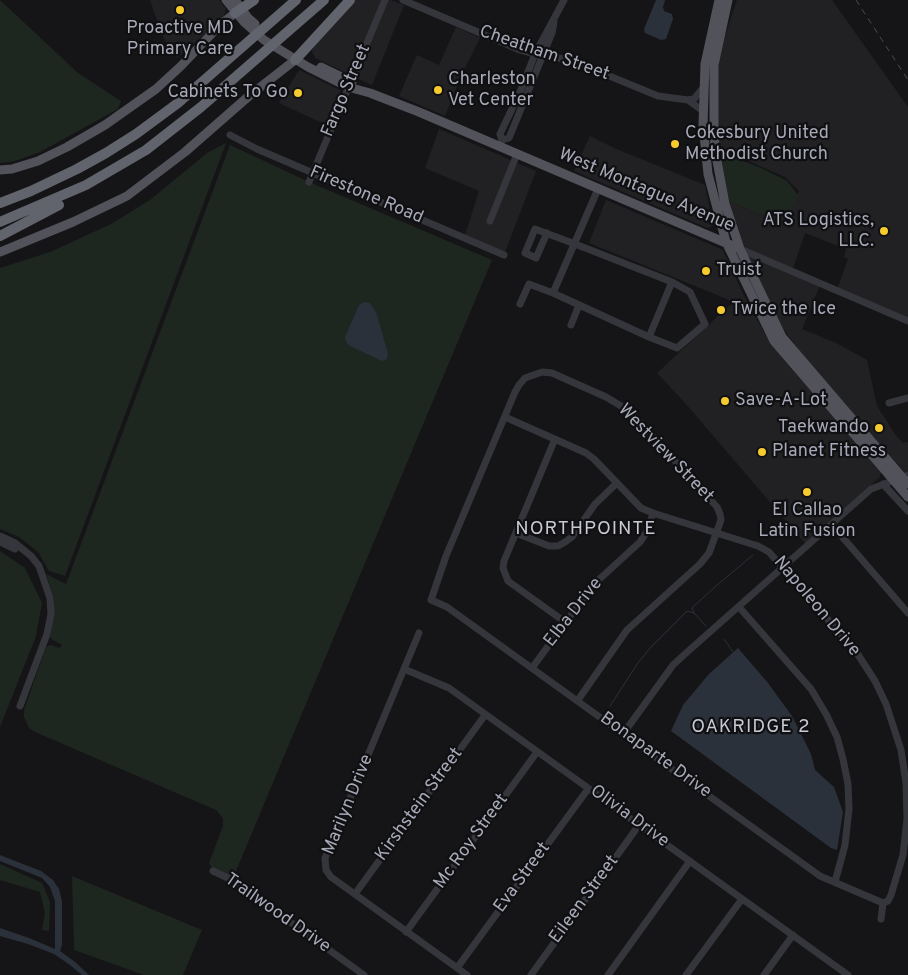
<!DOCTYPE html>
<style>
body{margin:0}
canvas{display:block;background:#151416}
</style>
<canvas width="908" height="975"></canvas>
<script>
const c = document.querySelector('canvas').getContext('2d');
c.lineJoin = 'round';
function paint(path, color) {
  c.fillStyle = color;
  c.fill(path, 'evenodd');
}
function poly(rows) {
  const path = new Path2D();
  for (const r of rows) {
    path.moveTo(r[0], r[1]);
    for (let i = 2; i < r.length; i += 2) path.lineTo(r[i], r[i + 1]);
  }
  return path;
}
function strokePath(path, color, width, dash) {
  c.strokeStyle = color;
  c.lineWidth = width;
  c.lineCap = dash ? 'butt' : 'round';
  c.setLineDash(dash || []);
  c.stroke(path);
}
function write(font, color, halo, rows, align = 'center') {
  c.font = font + ' Overpass,sans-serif';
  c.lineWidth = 4.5;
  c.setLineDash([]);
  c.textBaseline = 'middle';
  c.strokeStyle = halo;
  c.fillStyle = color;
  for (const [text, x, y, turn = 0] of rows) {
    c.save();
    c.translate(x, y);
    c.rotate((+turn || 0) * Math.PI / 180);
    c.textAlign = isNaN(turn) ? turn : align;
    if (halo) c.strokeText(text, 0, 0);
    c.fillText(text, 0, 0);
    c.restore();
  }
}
paint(poly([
 [150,0,219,0,226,9,223,18,177,58,163,37],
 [355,0,390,0,404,5,372,85,315,58,312,51,313,45],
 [737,0,832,0,908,107,908,321,837,290,848,259,844,257,846,249,805,233,792,271,821,283,802,329,836,343,867,360,877,406,895,434,903,443,908,442,908,476,814,369,788,336,778,320,752,269,753,266,741,241,726,200,784,225,799,191,785,177,723,150,718,150,716,92,719,54],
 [456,27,480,38,461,76,445,116,399,96,417,55,439,65],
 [299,70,340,90,339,107,331,127,279,103],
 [439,129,536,171,504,255,464,238,479,191,425,168],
 [590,136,614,148,705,185,713,225,709,228,705,227,574,171],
 [606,200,723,250,743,294,765,334,784,360,881,472,880,477,805,543,686,404,657,373,732,303,727,299,589,243]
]), '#212023');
paint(poly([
 [0,0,78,73,121,101,118,109,40,152,15,161,0,163],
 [226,143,65,576,49,571,38,552,19,537,0,529,0,268,50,252,111,224,150,200,207,153],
 [230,145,309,182,492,260,233,878,212,868,209,863,223,826,223,818,216,810,35,732,29,728,24,717,24,710,46,647,50,645,60,648,62,645,50,638,54,613,54,598,46,574,66,584],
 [718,151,761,168,787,181,798,195,784,225,726,200],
 [0,551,25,568,42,603,36,636,0,727],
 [0,864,42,883,50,902,49,931,42,930,45,913,40,892,0,880],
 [72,876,202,930,183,975,144,975,74,950]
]), '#1e2620');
paint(poly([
 [656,0,665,0,663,7,664,11,672,14,673,19,666,39,661,40,645,33,644,29],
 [364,302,370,303,376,312,388,353,387,359,382,361,350,346,346,342,345,337,359,305],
 [738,648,768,683,792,716,811,754,815,770,834,787,843,812,837,850,831,848,671,731,683,705,709,674],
 [0,855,41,871,53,880,59,889,62,901,62,945,60,951,75,962,89,975,82,975,70,965,54,954,28,944,0,936,0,928,29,938,55,949,55,901,50,887,42,878,0,861]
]), '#2a313a');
strokePath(poly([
 [706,626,694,613,692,608,716,586,753,555],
 [724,639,733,652],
 [610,706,638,663,651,647,687,611,694,613]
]), '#2a313a', 1);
strokePath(poly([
 [403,0,520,50,534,54,554,57,573,61,658,96,688,100,694,99,703,88],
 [688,100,703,111],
 [230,135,257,149,504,255],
 [502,140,509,138,552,33,554,22],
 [500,147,502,140,500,134,520,92,535,54,564,0],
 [309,182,385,0],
 [490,221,517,154],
 [547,233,536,258,525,253,535,229,575,244,672,282,690,292,705,324,677,348,649,337,553,293],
 [740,249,908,321],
 [520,304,529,284,553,293,598,189],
 [571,325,579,305],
 [649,337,672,282],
 [889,403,908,398],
 [505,417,586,453,594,459,641,508,653,513,758,546,769,552,857,653,875,681,886,704,901,750,906,783,907,819,903,855,891,895,888,901,883,903,881,919],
 [555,439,504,561,503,568,508,581,565,622],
 [883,484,908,511],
 [832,525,908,613],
 [516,533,549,546,558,546,565,542,572,537,595,504,617,483],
 [0,536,15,543,31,556,39,566,50,598,51,614,47,634,20,706],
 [0,542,15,549],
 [739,607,811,689,826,714,837,737,843,759,848,784,849,809,845,845,835,882],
 [419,633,325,858,326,870,331,877,467,975],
 [532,668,593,585,640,542,648,530,653,513],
 [404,669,449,688,848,975],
 [578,700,627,630,700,564,709,553,721,520,720,514,717,507,634,416,621,406,606,397,552,373,542,372,525,378,519,385,515,392,446,556,431,600,447,607,820,876,883,903],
 [623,734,673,665,685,654,871,489,908,475],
 [213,871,232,880,364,975],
 [355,894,485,715],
 [406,932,537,752],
 [457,968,588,789],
 [531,975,639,825],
 [608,975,690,861],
 [686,975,742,899],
 [764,975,793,935]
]), '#35363b', 7);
strokePath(poly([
 [226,0,244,22,264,40,308,67,348,87,370,93,419,112,740,249],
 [235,0,248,18,255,24],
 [719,0,705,64,703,125,708,174,726,242,774,341,908,497],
 [728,0,714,65,714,127,715,150,725,204,740,249,782,337,908,484],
 [321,67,352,82],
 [0,170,12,169,38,161,67,147,105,125,156,89,181,66,220,25,235,13],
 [0,252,73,222,127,196,185,152,249,96,295,60]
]), '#51525a', 9);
strokePath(poly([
 [235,13,254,0],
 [295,60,350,0],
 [0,203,31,191,77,169,106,153,136,134,178,103,296,0],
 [0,222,86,185,146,150,201,107,324,0],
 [0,236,59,205]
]), '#61636d', 10);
strokePath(poly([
 [856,0,908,80]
]), '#4a4b52', 1, [6, 5]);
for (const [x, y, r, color] of [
 [180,10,5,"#f5cb2e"],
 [438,90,5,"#f5cb2e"],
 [298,93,5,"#f5cb2e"],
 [675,144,5,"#f5cb2e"],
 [884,231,5,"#f5cb2e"],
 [706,271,5,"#f5cb2e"],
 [721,310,5,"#f5cb2e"],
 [725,401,5,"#f5cb2e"],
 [879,428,5,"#f5cb2e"],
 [762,452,5,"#f5cb2e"],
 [807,492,5,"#f5cb2e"]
]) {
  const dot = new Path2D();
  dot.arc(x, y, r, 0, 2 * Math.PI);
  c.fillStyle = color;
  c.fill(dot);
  strokePath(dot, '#100f11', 2);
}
write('18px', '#a6a9b7', '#100f11', [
 ["Proactive MD",180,29,"center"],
 ["Primary Care",180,50,"center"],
 ["Charleston",448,80],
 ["Vet Center",448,101],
 ["Cabinets To Go",288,93,"right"],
 ["Cokesbury United",685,134],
 ["Methodist Church",685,155],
 ["ATS Logistics,",874,221,"right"],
 ["LLC.",874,242,"right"],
 ["Truist",716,271],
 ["Twice the Ice",731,310],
 ["Save-A-Lot",735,401],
 ["Taekwando",869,428,"right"],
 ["Planet Fitness",772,452],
 ["El Callao",807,511,"center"],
 ["Latin Fusion",807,532,"center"]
], 'left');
write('18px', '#a6a9b7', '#100f11', [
 ["Cheatham Street",544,54,19],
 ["Fargo Street",347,91,-67],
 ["West Montague Avenue",646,191,23],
 ["Firestone Road",366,196,23],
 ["Westview Street",665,454,46],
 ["Napoleon Drive",816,607,50],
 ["Elba Drive",574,613,-52],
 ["Bonaparte Drive",655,756,36],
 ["Marilyn Drive",349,805,-68],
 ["Kirshstein Street",420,805,-54],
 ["Olivia Drive",629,817,36],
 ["Mc Roy Street",472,842,-54],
 ["Eva Street",523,878,-54],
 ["Eileen Street",585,900,-54],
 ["Trailwood Drive",277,914,35]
]);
c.letterSpacing = '1px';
write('19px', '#c7c9d3', '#100f11', [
 ["NORTHPOINTE",586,530],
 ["OAKRIDGE 2",751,728]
]);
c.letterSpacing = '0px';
</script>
